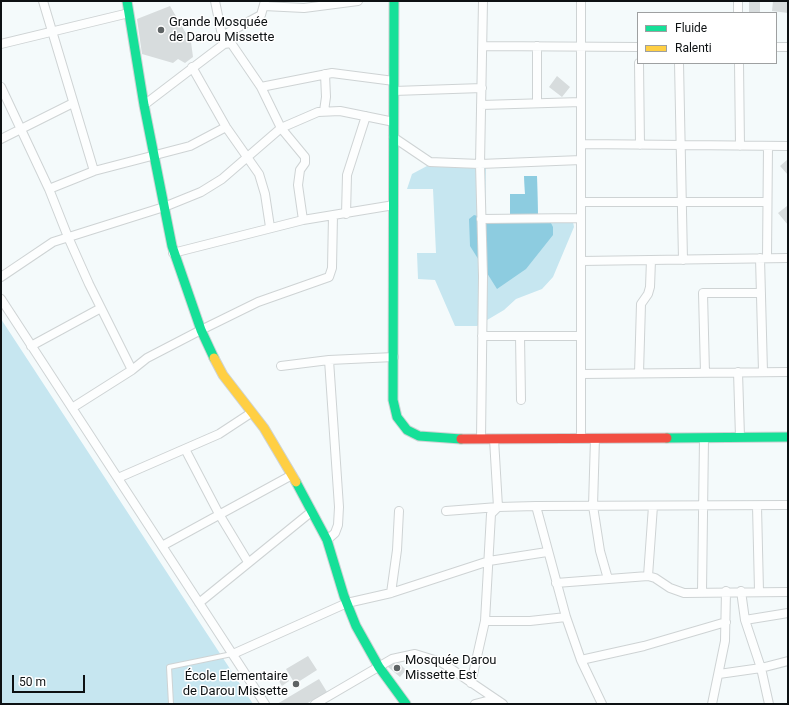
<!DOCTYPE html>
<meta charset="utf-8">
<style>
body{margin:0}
#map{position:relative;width:789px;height:705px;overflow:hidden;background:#f4fafb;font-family:Roboto,sans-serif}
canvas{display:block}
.frame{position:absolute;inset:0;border:2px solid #0d1113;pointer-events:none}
.legend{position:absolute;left:637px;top:12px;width:140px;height:52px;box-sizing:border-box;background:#fff;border:1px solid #9ea0a1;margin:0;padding:5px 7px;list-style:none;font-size:12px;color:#0d1113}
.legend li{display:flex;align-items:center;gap:8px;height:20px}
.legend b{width:20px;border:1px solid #9ea0a1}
.scale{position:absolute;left:12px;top:675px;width:73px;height:18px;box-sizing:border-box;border:2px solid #0d1113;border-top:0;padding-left:5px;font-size:12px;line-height:14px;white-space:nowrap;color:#0d1113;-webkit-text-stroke:3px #fff;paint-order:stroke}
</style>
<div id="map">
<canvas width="789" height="705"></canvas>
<div class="frame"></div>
<ul class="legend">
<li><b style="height:5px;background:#16e098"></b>Fluide</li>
<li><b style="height:5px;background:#ffcf43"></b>Ralenti</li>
</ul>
<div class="scale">50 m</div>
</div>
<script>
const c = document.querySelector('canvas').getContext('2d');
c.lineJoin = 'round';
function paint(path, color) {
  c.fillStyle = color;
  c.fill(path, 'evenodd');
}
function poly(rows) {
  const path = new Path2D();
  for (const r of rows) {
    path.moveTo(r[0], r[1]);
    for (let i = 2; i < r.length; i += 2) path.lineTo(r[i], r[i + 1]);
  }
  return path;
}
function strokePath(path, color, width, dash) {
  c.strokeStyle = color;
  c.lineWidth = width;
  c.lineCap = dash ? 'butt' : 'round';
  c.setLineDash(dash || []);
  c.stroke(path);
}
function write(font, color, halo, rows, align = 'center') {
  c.font = font + ' Roboto,sans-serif';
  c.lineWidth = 3;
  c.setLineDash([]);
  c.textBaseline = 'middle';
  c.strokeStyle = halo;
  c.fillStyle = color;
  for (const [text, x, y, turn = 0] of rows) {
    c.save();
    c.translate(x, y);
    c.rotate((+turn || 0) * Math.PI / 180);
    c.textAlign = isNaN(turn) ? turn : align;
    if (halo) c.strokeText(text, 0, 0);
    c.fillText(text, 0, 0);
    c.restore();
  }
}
paint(poly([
 [427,166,486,168,485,218,510,218,510,194,525,194,524,176,537,176,538,215,572,216,574,227,553,277,542,289,516,299,504,310,477,326,455,326,435,280,418,279,417,253,436,253,433,189,407,189,412,174],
 [1,319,253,704,1,704]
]), '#c6e6f0');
paint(poly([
 [524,176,537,176,538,215,547,215,553,227,553,235,526,269,497,289,470,246,469,219,474,215,485,218,510,218,510,194,525,194]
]), '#8dcce0');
paint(poly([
 [749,1,760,1,760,13,749,13],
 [773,1,788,1,788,13,772,11],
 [170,6,191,42,193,57,185,63,178,59,173,63,142,54,137,19],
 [557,76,570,87,562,97,549,87],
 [788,159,788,175,780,166],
 [787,206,788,207,788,225,778,213],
 [308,656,317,670,295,684,286,669],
 [396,660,406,670,400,677,388,667],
 [285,673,289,681,282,686,277,678],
 [319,679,327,692,306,704,277,704]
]), '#d7dcdd');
const lane = poly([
 [171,704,169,667,232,654]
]);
const street = poly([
 [43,1,94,171],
 [215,1,223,40],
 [738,1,738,13],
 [264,6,304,8,358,1],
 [222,36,261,15,265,1],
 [1,44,129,13],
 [483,46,638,47],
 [537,46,537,103],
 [776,47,788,47],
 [639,63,640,145],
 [679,63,683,260],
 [739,63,740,146],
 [192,67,226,127,259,174,265,194,270,227],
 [1,87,49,189,68,237,89,284,132,370],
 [261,87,332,73,394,81],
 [394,91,482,88],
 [144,105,224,44,231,43,261,87,281,128,305,157,305,163,300,170,298,185,303,220],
 [481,105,581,102],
 [324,111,326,97,325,74],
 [393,137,430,162,480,164,581,160],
 [1,139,73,103],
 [581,144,788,146],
 [49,189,94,171,190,146,226,127],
 [581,202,767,202],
 [346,214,347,175,366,116],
 [481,219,581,218],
 [173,253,303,220,394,205],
 [760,258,763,372],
 [767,258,768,146],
 [581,261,788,258],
 [1,277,53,242,164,207,201,192,222,179,281,128,318,112,340,111,394,122],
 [1,299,265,704],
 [482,336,581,336],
 [520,336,521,400],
 [31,346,101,308],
 [281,366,329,360,394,357],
 [738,372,740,437],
 [639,373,641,304,648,294,650,287,651,260],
 [705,373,703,293,761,293],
 [581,374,788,372],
 [72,408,132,370,147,358,201,330,258,302,329,277,332,268,333,215],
 [581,438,581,1],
 [595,438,593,506,600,551,608,579],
 [481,439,483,276,480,164,483,1],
 [185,449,219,514,248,562],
 [118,478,219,434,251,413],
 [536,506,566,617,581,660,602,704],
 [757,506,759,591],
 [446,511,498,507,536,506,788,505],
 [327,540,335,533,338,525,339,507,329,360],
 [162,546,292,475],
 [648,576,653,506],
 [556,583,648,576,655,578,670,588,684,593,788,592],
 [741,591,745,620,761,668,769,704],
 [702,592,704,438],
 [391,593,397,550,399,511],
 [199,603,311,512],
 [745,620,788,613],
 [485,621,530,621,566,617],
 [233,654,347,603,391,593,489,561,547,552],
 [581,660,644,646,726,622],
 [719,674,761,668,788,661],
 [471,683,485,621,491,514,498,507,494,439],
 [315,704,392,659,415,654,441,662,503,704],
 [475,704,494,699],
 [712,704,725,641,726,591]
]);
const fast = poly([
 [127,1,144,105,172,246,201,330,214,358],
 [394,1,393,400,397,417,407,430,419,436,461,439],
 [667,438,788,437],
 [296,482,327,540,344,596,356,626,379,667,406,704]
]);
const slow = poly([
 [214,358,223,375,264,428,296,482]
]);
const jam = poly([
 [461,439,667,438]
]);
strokePath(lane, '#ced3d4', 6);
strokePath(street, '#ced3d4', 10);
strokePath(fast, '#ced3d4', 11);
strokePath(slow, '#ced3d4', 11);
strokePath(jam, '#ced3d4', 11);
strokePath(lane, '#fdfefe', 4);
strokePath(street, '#fdfefe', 8);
strokePath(fast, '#16e098', 9);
strokePath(slow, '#ffcf43', 9);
strokePath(jam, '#f24e42', 9);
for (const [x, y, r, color] of [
 [161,30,4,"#5e6364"],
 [397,668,4,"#5e6364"],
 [296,684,4,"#5e6364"]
]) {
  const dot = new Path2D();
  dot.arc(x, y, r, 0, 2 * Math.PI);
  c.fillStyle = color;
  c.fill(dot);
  strokePath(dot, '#fff', 1.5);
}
write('13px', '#0d1113', '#fff', [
 ["Grande Mosquée",169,23],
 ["de Darou Missette",169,38],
 ["Mosquée Darou",405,661],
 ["Missette Est",405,676],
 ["École Elementaire",288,677,"right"],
 ["de Darou Missette",288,692,"right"]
], 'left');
</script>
